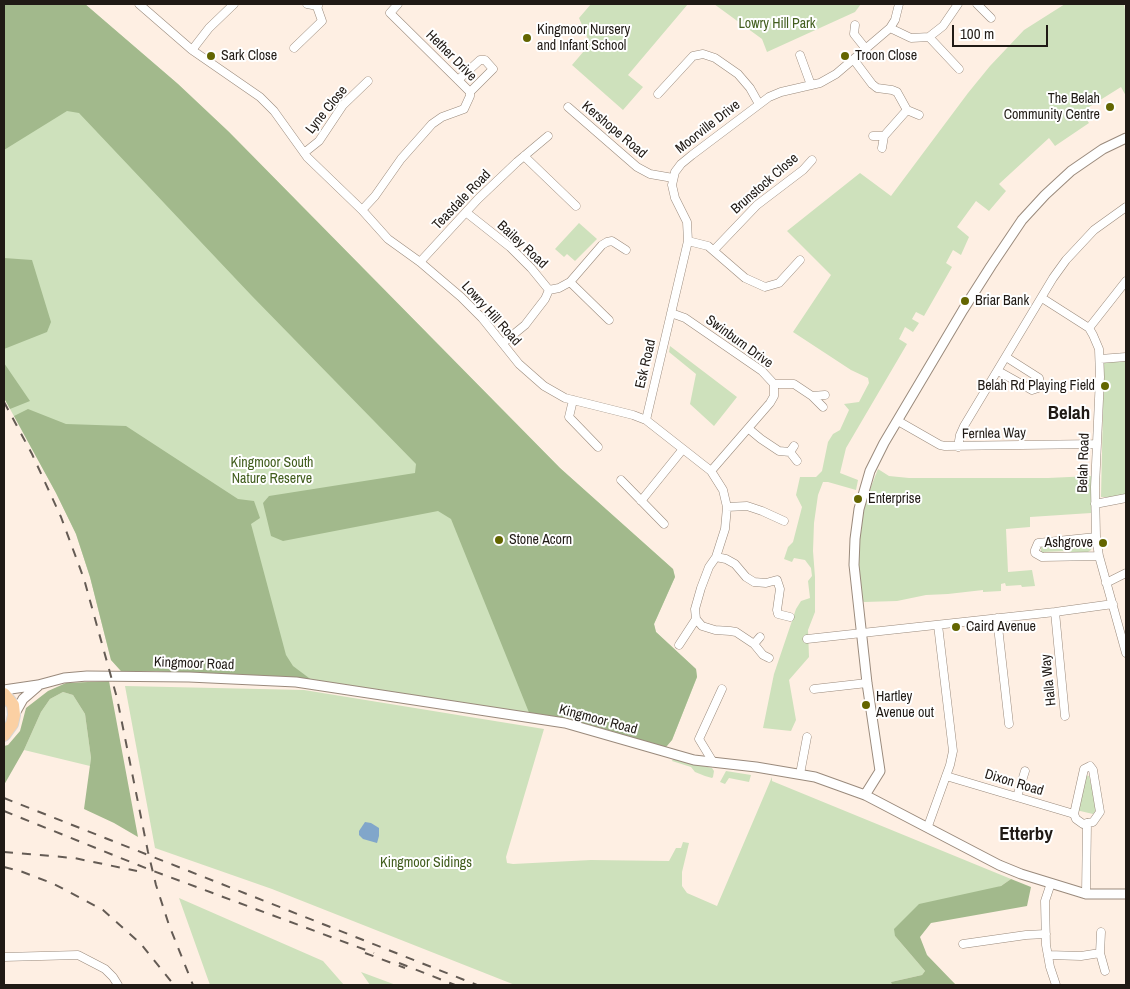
<!DOCTYPE html>
<style>
body{margin:0}
#map{position:relative;width:1130px;height:989px;overflow:hidden;background:#feefe3;font-family:"Archivo Narrow",sans-serif}
canvas{display:block}
.frame{position:absolute;inset:0;border:5px solid #201a15;pointer-events:none}
.scale{position:absolute;left:952px;top:25px;width:96px;height:22px;box-sizing:border-box;border:2px solid #201a15;border-top:0;padding-left:6px;font-size:15px;line-height:18px;white-space:nowrap;color:#201a15;-webkit-text-stroke:4px #fff;paint-order:stroke}
</style>
<div id="map">
<canvas width="1130" height="989"></canvas>
<div class="frame"></div>
<div class="scale">100 m</div>
</div>
<script>
const c = document.querySelector('canvas').getContext('2d');
c.lineJoin = 'round';
function paint(path, color) {
  c.fillStyle = color;
  c.fill(path, 'evenodd');
}
function poly(rows) {
  const path = new Path2D();
  for (const r of rows) {
    path.moveTo(r[0], r[1]);
    for (let i = 2; i < r.length; i += 2) path.lineTo(r[i], r[i + 1]);
  }
  return path;
}
function strokePath(path, color, width, dash) {
  c.strokeStyle = color;
  c.lineWidth = width;
  c.lineCap = dash ? 'butt' : 'round';
  c.setLineDash(dash || []);
  c.stroke(path);
}
function write(font, color, halo, rows, align = 'center') {
  c.font = font + ' "Archivo Narrow",sans-serif';
  c.lineWidth = 4;
  c.setLineDash([]);
  c.textBaseline = 'middle';
  c.strokeStyle = halo;
  c.fillStyle = color;
  for (const [text, x, y, turn = 0] of rows) {
    c.save();
    c.translate(x, y);
    c.rotate((+turn || 0) * Math.PI / 180);
    c.textAlign = isNaN(turn) ? turn : align;
    if (halo) c.strokeText(text, 0, 0);
    c.fillText(text, 0, 0);
    c.restore();
  }
}
paint(poly([
 [4,4,85,4,178,84,229,132,560,468,673,569,675,577,654,624,656,632,696,669,697,677,672,740,666,747,650,745,615,732,585,724,313,681,156,671,121,671,111,660,90,577,76,534,56,493,4,398],
 [591,4,688,4,628,75,643,87,623,110,572,65,590,44,579,18],
 [714,4,861,4,855,12,767,52,762,39],
 [1065,4,1124,4,1126,15,1126,96,1121,87,1081,112,1089,123,1055,146,1049,138,999,184,1006,191,989,211,976,201,957,227,969,237,961,255,953,250,946,263,952,267,924,316,916,312,912,319,919,323,913,332,905,327,899,339,907,344,846,448,840,473,858,480,856,490,828,482,823,482,818,495,814,523,813,551,815,577,815,612,808,630,809,657,789,680,796,720,791,731,763,728,774,674,796,609,801,601,810,598,808,581,812,576,811,568,805,560,794,558,792,562,784,559,788,547,793,542,802,507,796,495,800,477,816,477,822,471,828,442,833,434,840,430,849,410,844,404,859,402,869,383,868,378,851,370,793,332,831,275,787,231,860,173,891,196,968,93,990,66,1024,30],
 [579,223,597,239,575,261,567,254,564,257,555,249],
 [670,346,737,397,714,426,690,404,696,374,669,352],
 [1126,360,1126,497,1101,497,1104,362],
 [878,469,889,476,909,478,1048,478,1091,476,1091,513,1030,517,1030,527,1006,529,1008,572,1032,570,1035,586,1022,587,1021,585,1006,586,1005,583,1001,584,1001,591,983,592,983,590,948,594,926,595,897,601,864,602,862,600,858,558,861,526,865,502],
 [1087,541,1091,543,1092,546,1091,550,1088,552,1069,554,1068,551,1044,552,1044,555,1041,552,1041,546,1044,545,1044,547,1078,544,1078,542],
 [125,686,304,690,544,729,506,857,507,863,513,864,591,860,669,861,676,848,681,848,683,842,689,843,682,872,682,886,687,893,717,906,772,777,772,781,1011,879,1001,886,895,936,925,971,922,975,891,982,892,985,515,985,272,889,155,848],
 [63,692,73,695,85,714,91,758,90,766,24,750,41,712,50,699],
 [673,759,712,768,714,771,713,777,712,778,705,776,695,772,691,767,672,761],
 [726,771,751,775,749,782,729,778,725,784,720,782],
 [1086,775,1089,776,1097,809,1093,814,1076,810],
 [179,898,323,961,344,985,210,985],
 [361,972,396,985,370,985]
]), '#cee1bc');
paint(poly([
 [4,4,85,4,178,84,229,132,560,468,673,569,675,577,654,624,656,632,696,669,697,677,672,740,666,747,660,749,615,732,585,724,530,715,451,519,438,511,283,541,271,536,263,503,269,496,415,473,416,464,251,295,79,113,67,111,4,150],
 [4,258,32,260,51,322,47,332,4,349],
 [4,363,30,401,10,409,4,398],
 [28,409,66,424,126,426,238,499,254,501,260,518,251,524,286,655,293,666,313,681,156,671,121,671,111,660,90,577,76,534,56,493,14,416],
 [109,681,138,837,114,823,84,809,91,758,85,714,73,695,63,692,50,699,41,712,24,750,4,785,4,746,8,745,20,731,26,708,48,691,66,683],
 [1011,879,1031,887,1027,906,931,923,920,937,927,955,956,985,892,985,891,982,922,975,925,971,895,936,894,929,919,904,1001,886]
]), '#a2b98c');
paint(poly([
 [365,822,371,823,379,828,379,836,377,843,363,839,359,835,359,831]
]), '#81a6ca');
const minor = poly([
 [139,4,192,50,260,97,274,111,307,157,362,210,388,239,420,262,461,297,482,318,519,364,544,386,565,398,633,415,646,420,711,471,723,490,727,507,725,529,716,557,709,567,701,588,695,609,696,619,679,645],
 [307,4,318,6],
 [977,4,991,18],
 [855,25,854,34,866,49],
 [890,28,911,38,929,37,943,26,958,4],
 [929,37,959,69],
 [294,48,322,21,316,4],
 [192,50,209,28,234,4],
 [800,55,811,85],
 [854,60,872,84,877,88,892,90,897,92,907,110,919,115],
 [458,80,480,60,485,60,493,69,470,92],
 [658,94,693,56,703,54,715,58,738,74,750,88,759,104],
 [568,107,637,167,650,174,673,178],
 [873,136,884,136],
 [882,148,884,136,907,110],
 [304,153,319,141,343,105,368,81],
 [524,156,576,206],
 [362,210,375,196,401,159,432,124,442,117,464,109,470,96,470,92,458,80,390,13,398,4],
 [467,213,510,247,531,268,549,290,545,299,525,325,503,343],
 [688,241,708,246,745,278,765,287,779,283,800,260],
 [714,250,757,205,803,170,812,160],
 [420,262,478,199,517,162,548,136],
 [570,282,609,320],
 [549,290,559,288,570,282,602,245,607,242,612,241,626,250],
 [1042,298,1089,328,1093,335,1099,349,1100,377,1095,487,1096,537,1099,556,1126,653],
 [671,313,685,318,762,371,774,384,774,396,770,403,711,471],
 [1089,328,1126,281],
 [1100,359,1126,357],
 [998,371,1032,390,1041,387,1039,378,1006,357],
 [774,384,794,384,812,396,825,395],
 [812,396,823,407],
 [573,400,569,417,598,447],
 [646,420,688,241,687,222,675,198,672,185,675,172,681,164,692,155,769,97,781,92,820,83,836,74,890,28,895,20,899,4],
 [898,421,940,445,945,446,1097,444],
 [749,429,761,439,779,451,790,452,794,446],
 [958,447,960,435,964,426,1053,278,1066,260,1094,230,1126,207],
 [790,452,797,461],
 [621,480,664,524],
 [641,501,683,449],
 [1095,504,1126,498],
 [727,507,747,506,762,511,784,521],
 [1096,537,1038,543,1035,550,1035,553,1042,557,1099,556],
 [716,557,726,559,735,564,746,577,754,582,766,583,777,580,780,589,777,610,778,614,790,617],
 [1106,583,1126,573],
 [1055,612,1065,716],
 [997,618,1009,724],
 [696,619,702,626,715,630,730,631,736,632,754,644,760,637],
 [807,639,1055,612,1113,604],
 [754,644,763,655,769,658],
 [814,689,867,683],
 [713,762,699,739,722,689],
 [1090,766,1093,770,1100,812,1093,822,1083,824,1076,819,1074,814,1084,769,1090,766],
 [800,774,807,737],
 [946,776,1074,814],
 [1017,797,1025,771],
 [928,826,950,765,953,751,938,625],
 [1051,883,1045,901,1046,945,1050,967,1056,985],
 [1086,894,1087,823],
 [1101,932,1100,953,1105,971],
 [963,944,1026,935,1046,934],
 [1048,955,1081,956,1100,953],
 [4,957,78,955,105,969,113,977,118,985]
]);
const tertiary = poly([
 [4,690,38,685,64,678,87,676,189,677,296,682,565,723,694,760,756,767,815,777,865,795,999,865,1021,874,1086,894,1126,894],
 [14,715,23,699,38,686],
 [865,795,880,771,867,683,854,565,855,539,859,509,870,471,884,443,963,310,991,266,1022,220,1045,195,1071,171,1103,149,1126,138]
]);
const trunk = poly([
 [4,694,13,705,14,715,12,724,4,735]
]);
strokePath(minor, '#9a8a7c', 9);
strokePath(tertiary, '#9a8a7c', 11);
strokePath(trunk, '#d7d6d5', 14);
strokePath(minor, '#fff', 8);
strokePath(tertiary, '#fff', 9);
strokePath(trunk, '#fbd0a3', 12);
strokePath(poly([
 [4,402,32,454,61,517,84,579,117,698,148,852,156,885,169,925,193,985],
 [4,798,477,985],
 [4,811,148,869,374,953],
 [4,852,74,858,137,871],
 [4,867,20,871,54,884,103,910,141,944,174,985],
 [365,953,405,968],
 [399,963,455,985]
]), '#645b54', 2, [9, 9]);
for (const [x, y, r, color] of [
 [527,38,5,"#636500"],
 [211,56,5,"#636500"],
 [845,56,5,"#636500"],
 [1110,107,5,"#636500"],
 [965,301,5,"#636500"],
 [1105,386,5,"#636500"],
 [858,499,5,"#636500"],
 [499,540,5,"#636500"],
 [1103,543,5,"#636500"],
 [956,627,5,"#636500"],
 [866,705,5,"#636500"]
]) {
  const dot = new Path2D();
  dot.arc(x, y, r, 0, 2 * Math.PI);
  c.fillStyle = color;
  c.fill(dot);
  strokePath(dot, '#fff', 2);
}
write('14px', '#425e1e', '#fff', [
 ["Lowry Hill Park",777,24],
 ["Kingmoor South",272,463],
 ["Nature Reserve",272,479],
 ["Kingmoor Sidings",426,863]
]);
write('14px', '#201a15', '#fff', [
 ["Kingmoor Nursery",537,30],
 ["and Infant School",537,46],
 ["Sark Close",221,56],
 ["Troon Close",855,56],
 ["The Belah",1100,99,"right"],
 ["Community Centre",1100,115,"right"],
 ["Briar Bank",975,301],
 ["Belah Rd Playing Field",1095,386,"right"],
 ["Enterprise",868,499],
 ["Stone Acorn",509,540],
 ["Ashgrove",1093,543,"right"],
 ["Caird Avenue",966,627],
 ["Hartley",876,697],
 ["Avenue out",876,713]
], 'left');
write('14px', '#201a15', '#fff', [
 ["Hether Drive",451,56,45],
 ["Lyne Close",327,110,-51],
 ["Moorville Drive",708,127,-38],
 ["Kershope Road",614,130,40],
 ["Brunstock Close",765,184,-41],
 ["Teasdale Road",462,200,-46],
 ["Bailey Road",522,245,43],
 ["Lowry Hill Road",491,314,48],
 ["Swinburn Drive",739,342,36],
 ["Esk Road",646,364,-77],
 ["Fernlea Way",994,434,-1],
 ["Belah Road",1084,463,-88],
 ["Kingmoor Road",194,664,2],
 ["Halla Way",1049,680,-96],
 ["Kingmoor Road",598,720,15],
 ["Dixon Road",1014,783,17]
]);
write('bold 19px', '#201a15', '#fff', [
 ["Belah",1069,414],
 ["Etterby",1026,835]
]);
</script>
